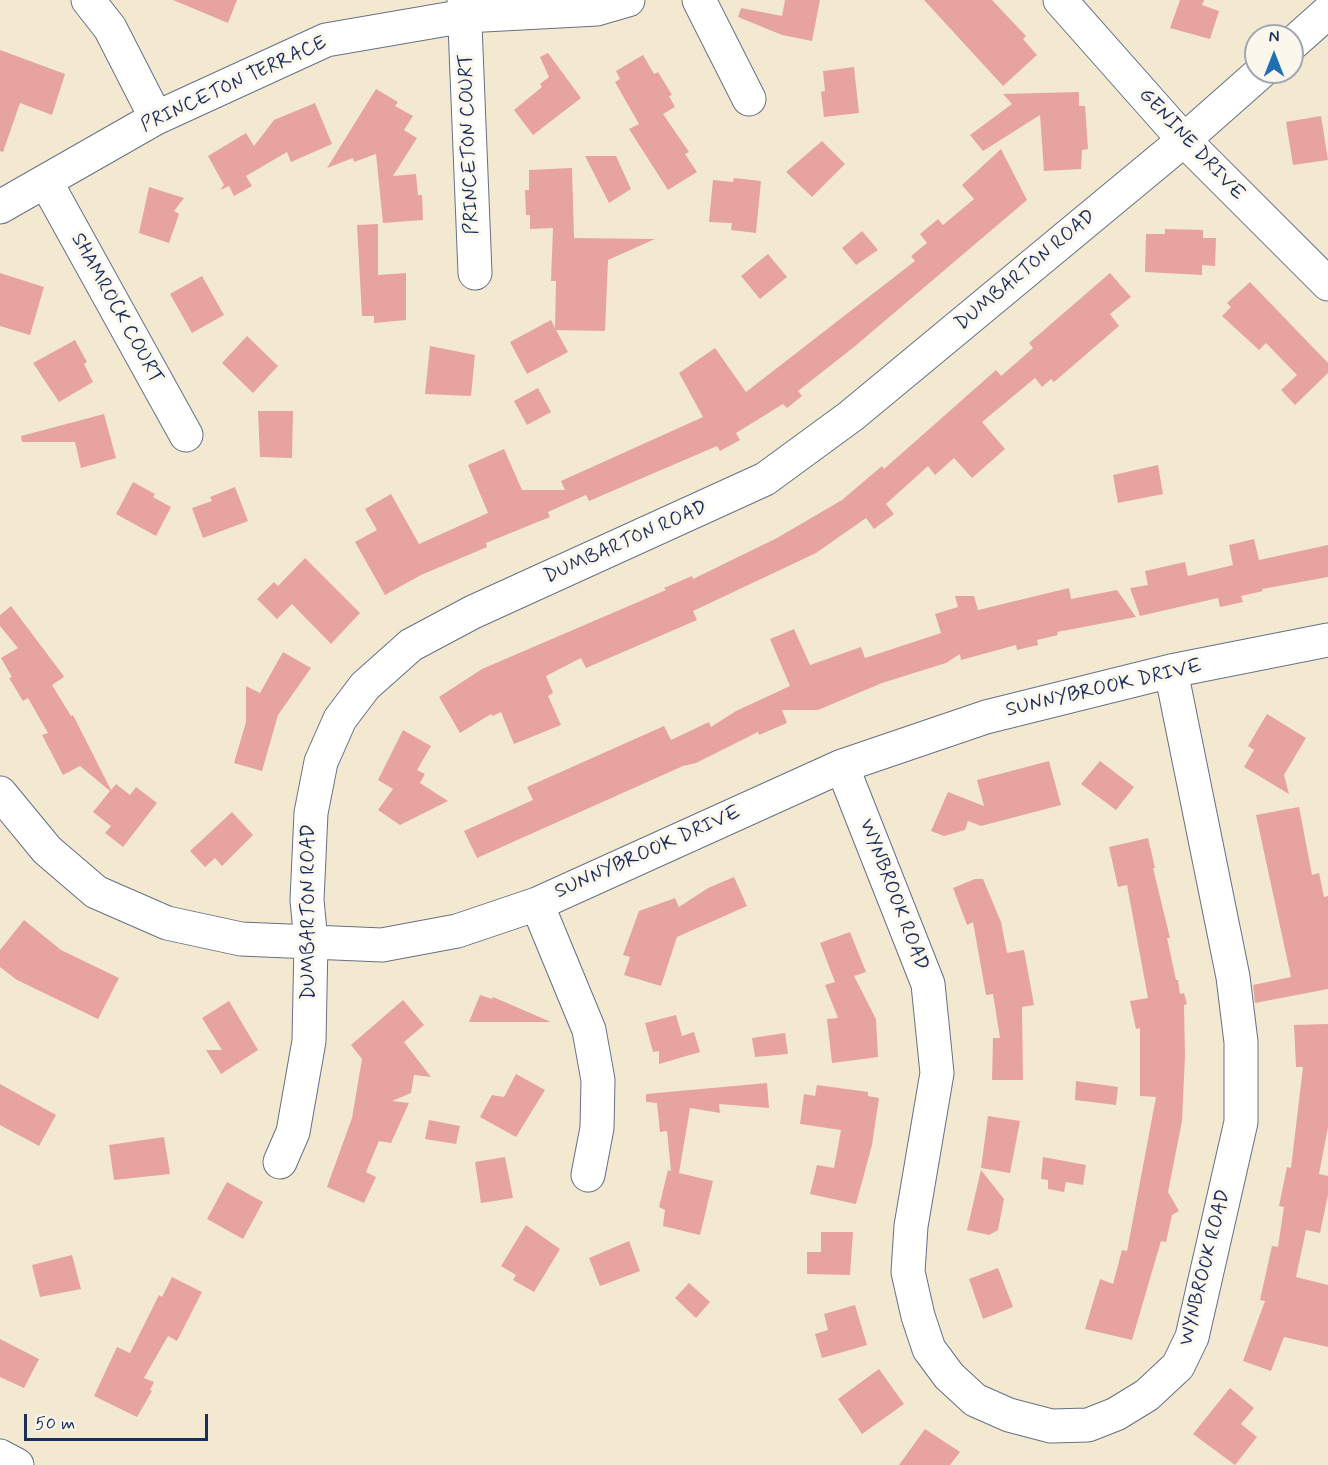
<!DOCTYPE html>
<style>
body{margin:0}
#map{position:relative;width:1328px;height:1465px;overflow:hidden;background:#f2e9d0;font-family:Mynerve,sans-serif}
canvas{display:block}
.north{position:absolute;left:1244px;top:24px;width:60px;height:60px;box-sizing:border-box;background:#fbf7ec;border:2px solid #a1a7b3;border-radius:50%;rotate:0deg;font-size:16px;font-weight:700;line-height:24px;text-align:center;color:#1b2f5e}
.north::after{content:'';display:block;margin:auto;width:21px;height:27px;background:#1f6fb2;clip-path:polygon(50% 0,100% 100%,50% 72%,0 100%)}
.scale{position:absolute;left:24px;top:1414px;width:184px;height:27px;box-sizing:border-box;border:3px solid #1b2f5e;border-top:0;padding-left:8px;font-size:18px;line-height:21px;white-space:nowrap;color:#1b2f5e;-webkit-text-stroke:4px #fbf7ec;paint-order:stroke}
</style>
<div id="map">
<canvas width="1328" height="1465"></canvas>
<div class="north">N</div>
<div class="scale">50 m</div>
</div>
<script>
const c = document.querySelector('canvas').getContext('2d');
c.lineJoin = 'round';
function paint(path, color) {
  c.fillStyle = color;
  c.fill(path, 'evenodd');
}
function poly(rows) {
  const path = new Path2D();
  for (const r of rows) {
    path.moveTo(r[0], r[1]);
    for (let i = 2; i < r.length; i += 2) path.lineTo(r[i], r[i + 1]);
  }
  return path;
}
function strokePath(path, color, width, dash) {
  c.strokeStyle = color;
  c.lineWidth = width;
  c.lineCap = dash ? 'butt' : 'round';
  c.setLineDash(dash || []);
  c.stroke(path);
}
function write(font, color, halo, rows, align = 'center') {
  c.font = font + ' Mynerve,sans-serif';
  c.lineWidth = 6;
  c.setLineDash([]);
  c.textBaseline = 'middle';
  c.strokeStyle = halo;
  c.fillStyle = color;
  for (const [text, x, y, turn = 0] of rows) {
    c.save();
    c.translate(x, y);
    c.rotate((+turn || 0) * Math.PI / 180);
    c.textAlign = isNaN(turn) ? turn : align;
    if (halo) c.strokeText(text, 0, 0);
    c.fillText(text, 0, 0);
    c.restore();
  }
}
paint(poly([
 [173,0,237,0,228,23],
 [785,0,820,0,812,41,782,35,738,17,741,8,782,16],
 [924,0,992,0,1026,36,1023,39,1037,55,1003,86],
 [1180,0,1204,0,1202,5,1219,11,1210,39,1170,28],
 [0,50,65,74,52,115,20,103,3,152,0,151],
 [548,53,581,98,533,135,514,110,542,87,540,84,549,77,540,57],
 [643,55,654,74,658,72,672,95,669,96,675,107,663,114,689,152,685,154,697,172,668,190,629,129,639,124,615,82,620,79,616,71],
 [854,67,859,113,824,117,821,92,825,91,823,71],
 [376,89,398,102,395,106,413,116,404,130,417,138,393,176,416,174,418,195,422,195,423,220,383,223,376,154,354,162,353,158,327,168],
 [1079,92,1079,106,1085,106,1088,149,1082,150,1081,169,1044,171,1040,115,983,151,970,135,1012,104,1003,94],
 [315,103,332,144,291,162,287,152,246,176,252,186,234,196,229,186,220,190,224,185,208,156,246,133,254,146,274,120],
 [1321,116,1328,160,1293,165,1286,122],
 [822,141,845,164,812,197,786,172],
 [1001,149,1027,200,854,347,798,391,802,396,787,408,783,404,736,433,740,440,720,451,717,446,589,501,586,495,548,512,550,517,486,543,487,547,421,575,385,595,355,542,377,530,365,509,391,494,419,544,488,513,468,465,504,449,522,490,565,490,561,481,703,417,679,373,715,348,746,392,915,261,911,256,927,243,920,234,938,219,943,225,974,199,962,185],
 [585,156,616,156,631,189,609,203],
 [572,168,574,238,655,239,608,260,605,331,556,330,568,352,527,374,510,342,551,320,555,328,556,281,551,281,553,228,530,229,530,215,526,215,525,190,529,190,529,170],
 [734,178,761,181,756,233,731,230,732,223,709,222,713,180,733,182],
 [149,187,184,198,174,211,179,214,169,243,139,233],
 [378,224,378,275,406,273,406,320,374,323,374,316,362,316,357,225],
 [1165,229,1203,230,1203,238,1216,238,1215,266,1202,265,1202,275,1145,272,1146,234,1165,234],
 [862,231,878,250,856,265,842,248],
 [768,254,787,277,760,299,741,276],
 [0,273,44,287,30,335,0,326],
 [1110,273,1131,297,1110,314,1119,326,1054,382,1051,379,1042,387,1035,378,982,422,1005,449,972,478,954,458,935,475,928,466,886,504,894,514,874,529,866,518,816,553,693,611,697,620,586,668,581,658,546,676,553,693,548,696,561,725,514,744,501,712,493,716,491,714,460,733,439,697,482,669,666,590,664,588,692,576,693,579,777,538,842,500,882,466,884,469,996,370,1001,376,1033,348,1029,343],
 [202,276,224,315,192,333,170,294],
 [1250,282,1328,363,1328,373,1295,405,1281,390,1297,375,1266,343,1259,350,1222,316,1231,307,1227,303],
 [247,336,278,366,253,393,222,363],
 [75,340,87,362,84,364,93,382,59,402,33,363],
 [430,346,475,355,471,396,425,394],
 [538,388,551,412,527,425,514,401],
 [258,411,293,411,292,458,260,457],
 [104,414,116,458,81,468,75,442,22,442,21,436],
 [1158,465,1163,494,1118,503,1113,475],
 [133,482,155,494,153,497,171,507,156,536,116,514],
 [235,487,248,521,203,538,192,508,212,501,210,497],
 [1254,539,1259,560,1328,545,1328,577,1262,589,1263,591,1241,596,1243,602,1220,607,1218,598,1140,616,1130,588,1148,585,1145,571,1185,562,1188,576,1233,565,1229,545],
 [305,558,360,613,331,644,292,604,277,619,257,599,274,582,278,586],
 [1069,588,1071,599,1117,590,1136,617,1057,632,1058,635,1037,640,1038,645,1017,650,1016,645,961,660,960,654,946,663,882,683,818,710,782,710,787,723,759,735,758,732,696,763,683,766,477,858,464,831,533,800,527,787,590,759,664,726,671,740,709,722,711,727,736,711,790,686,770,639,794,629,810,665,861,647,865,658,941,633,935,614,958,607,955,596,974,596,978,610],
 [11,606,63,675,64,677,52,685,71,716,73,715,111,790,116,784,130,795,136,787,157,803,123,847,105,833,111,826,93,812,110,791,80,766,63,775,42,735,48,733,28,698,23,701,9,678,12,677,1,658,18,648,0,626,0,615],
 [283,652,311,668,278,715,262,771,234,763,246,722,246,686,260,693],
 [1267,714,1306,738,1284,775,1289,794,1244,767,1254,750,1248,746],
 [403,730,431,746,417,770,425,774,420,783,448,801,400,825,378,810,393,789,378,780],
 [1049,761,1061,805,981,826,968,821,965,830,944,836,931,831,948,792,984,806,977,780],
 [1100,761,1134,787,1116,810,1081,784],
 [1299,807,1312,875,1319,873,1324,897,1328,896,1328,989,1255,1003,1253,985,1291,977,1256,815],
 [232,812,253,835,222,866,215,858,205,867,190,851],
 [1148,838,1155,868,1153,868,1170,938,1167,938,1176,980,1178,980,1180,994,1184,993,1187,1004,1184,1005,1185,1056,1182,1121,1168,1192,1179,1211,1172,1215,1166,1242,1161,1241,1132,1340,1085,1329,1100,1279,1113,1284,1122,1250,1127,1251,1156,1097,1140,1096,1140,1028,1136,1029,1130,1001,1148,998,1127,885,1118,887,1109,847],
 [734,877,747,906,677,937,661,986,624,975,630,957,623,955,639,911,675,898,679,907,708,888],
 [975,879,983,879,1001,922,1007,953,1024,950,1034,1005,1022,1007,1023,1080,992,1080,993,1038,1000,1038,993,994,986,995,973,922,967,925,953,888],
 [24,920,61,950,119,978,98,1019,17,980,0,967,0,950],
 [850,932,866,972,854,976,876,1019,878,1057,832,1063,827,1019,838,1018,825,985,835,982,820,943],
 [480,995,492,999,493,997,551,1022,469,1022],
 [403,1000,424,1025,404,1042,431,1077,414,1075,411,1093,392,1101,409,1103,391,1143,379,1141,366,1172,376,1177,364,1203,327,1187,352,1118,362,1059,351,1045],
 [229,1001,258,1050,221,1074,206,1050,222,1050,202,1018],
 [676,1015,682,1036,694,1032,700,1052,659,1064,659,1051,653,1052,645,1023],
 [1328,1024,1328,1127,1319,1174,1328,1176,1328,1195,1320,1233,1306,1230,1296,1277,1328,1285,1328,1347,1284,1337,1271,1371,1243,1361,1265,1301,1260,1300,1272,1246,1278,1247,1284,1207,1279,1206,1287,1167,1291,1168,1303,1067,1296,1067,1294,1025],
 [785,1033,788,1054,755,1057,752,1038],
 [516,1074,545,1090,516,1137,480,1117,492,1095,504,1097],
 [1076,1081,1118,1087,1116,1105,1075,1100],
 [767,1083,769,1108,719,1104,720,1113,690,1108,679,1173,713,1181,700,1235,663,1226,665,1210,659,1207,668,1170,671,1171,667,1131,660,1132,657,1103,646,1102,646,1094],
 [0,1084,56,1115,39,1146,0,1125],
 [817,1085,868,1092,868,1096,879,1098,872,1145,856,1204,810,1194,817,1165,834,1168,841,1130,800,1124,804,1094,815,1096],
 [988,1116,1020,1121,1010,1173,981,1168],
 [429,1120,460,1126,456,1144,425,1139],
 [164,1137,170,1174,114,1180,109,1145],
 [505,1157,513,1198,481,1203,475,1162],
 [1043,1157,1086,1165,1083,1185,1066,1182,1064,1192,1048,1189,1048,1180,1041,1179],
 [981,1170,1004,1199,998,1230,989,1235,967,1230],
 [227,1182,263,1202,243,1239,207,1219],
 [526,1225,560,1249,534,1292,513,1280,516,1275,501,1266],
 [821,1232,853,1232,850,1275,807,1274,807,1252,821,1252],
 [629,1241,640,1271,600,1286,589,1258],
 [72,1255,81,1289,40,1297,32,1265],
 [998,1268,1013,1307,983,1319,969,1279],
 [172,1277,202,1292,177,1341,168,1336,144,1378,154,1382,150,1390,152,1391,137,1417,94,1396,117,1347,130,1353,159,1295,162,1297],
 [689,1283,710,1302,696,1318,675,1298],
 [855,1305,867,1345,822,1358,815,1334,828,1330,824,1314],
 [0,1339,39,1359,24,1388,0,1377],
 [879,1369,904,1404,862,1434,838,1399],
 [1230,1388,1254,1408,1241,1424,1257,1437,1235,1465,1193,1434],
 [925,1429,960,1452,950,1465,899,1465]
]), '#e7a49f');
const minor = poly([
 [88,0,110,28,156,118],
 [464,0,475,273],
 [699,0,749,99],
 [1060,0,1184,140,1328,284],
 [1292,44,1328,12],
 [46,182,186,435],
 [0,207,156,118,326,40,465,16,597,9,628,0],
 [842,766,928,984,937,1073,911,1226,908,1272,918,1316,929,1349,949,1376,975,1400,1009,1415,1051,1426,1088,1425,1116,1414,1147,1395,1178,1366,1192,1337,1241,1122,1241,1042,1233,977,1171,671],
 [0,793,47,850,96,892,167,923,241,939,382,945,457,931,537,904,842,766,986,717,1171,671,1328,640],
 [537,904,589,1030,598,1080,597,1128,588,1175],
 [280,1162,293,1132,309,1041,311,942,307,900,311,813,321,762,340,719,365,686,411,645,473,612,765,479,851,416,1184,140,1261,72],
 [0,1456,17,1465]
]);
strokePath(minor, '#667086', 35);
strokePath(minor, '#fff', 33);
write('20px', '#1b2f5e', '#fbf7ec', [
 ["PRINCETON TERRACE",234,85,-25],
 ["PRINCETON COURT",470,144,-92],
 ["GENINE DRIVE",1191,145,47],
 ["DUMBARTON ROAD",1026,271,-40],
 ["SHAMROCK COURT",116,309,61],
 ["DUMBARTON ROAD",626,543,-24],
 ["SUNNYBROOK DRIVE",1104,689,-13],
 ["SUNNYBROOK DRIVE",648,853,-24],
 ["WYNBROOK ROAD",893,895,69],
 ["DUMBARTON ROAD",310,912,-90],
 ["WYNBROOK ROAD",1206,1268,-76]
]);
</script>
